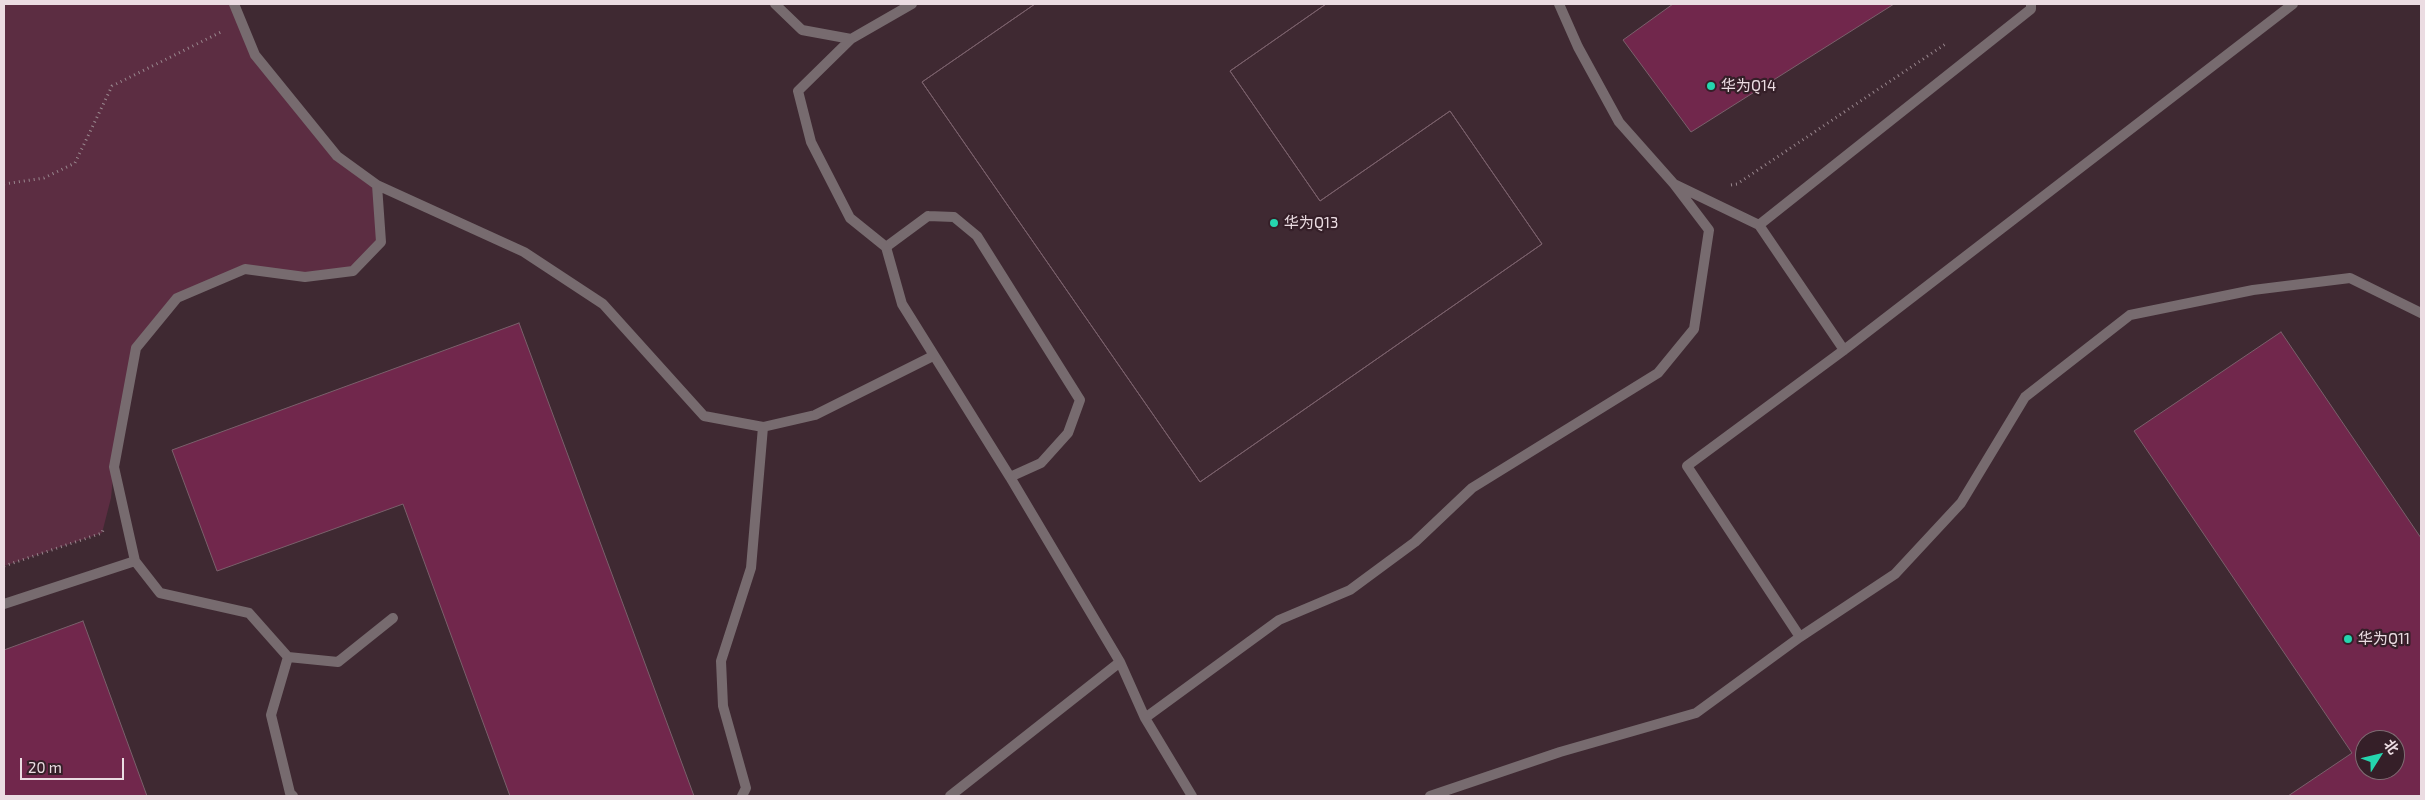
<!DOCTYPE html>
<meta charset="utf-8">
<style>
body{margin:0}
#map{position:relative;width:2425px;height:800px;overflow:hidden;background:#3f2932;font-family:"Exo 2","Noto Sans SC",sans-serif}
canvas{display:block}
.frame{position:absolute;inset:0;border:5px solid #ebdce2;pointer-events:none}
.north{position:absolute;left:2355px;top:730px;width:50px;height:50px;box-sizing:border-box;background:#351f28;border:1px solid #7e6b72;border-radius:50%;rotate:54deg;font-size:14px;font-weight:700;line-height:20px;text-align:center;color:#ebdce2}
.north::after{content:'';display:block;margin:auto;width:18px;height:22px;background:#25d5ae;clip-path:polygon(50% 0,100% 100%,50% 72%,0 100%)}
.scale{position:absolute;left:20px;top:758px;width:104px;height:22px;box-sizing:border-box;border:2px solid #ebdce2;border-top:0;padding-left:6px;font-size:15px;line-height:18px;white-space:nowrap;color:#ebdce2;-webkit-text-stroke:4px #351f28;paint-order:stroke}
</style>
<div id="map">
<canvas width="2425" height="800"></canvas>
<div class="frame"></div>
<div class="north">北</div>
<div class="scale">20 m</div>
</div>
<script>
const c = document.querySelector('canvas').getContext('2d');
c.lineJoin = 'round';
function paint(path, color) {
  c.fillStyle = color;
  c.fill(path, 'evenodd');
}
function poly(rows) {
  const path = new Path2D();
  for (const r of rows) {
    path.moveTo(r[0], r[1]);
    for (let i = 2; i < r.length; i += 2) path.lineTo(r[i], r[i + 1]);
  }
  return path;
}
function strokePath(path, color, width, dash) {
  c.strokeStyle = color;
  c.lineWidth = width;
  c.lineCap = dash ? 'butt' : 'round';
  c.setLineDash(dash || []);
  c.stroke(path);
}
function write(font, color, halo, rows, align = 'center') {
  c.font = font + ' "Exo 2","Noto Sans SC",sans-serif';
  c.lineWidth = 4.5;
  c.setLineDash([]);
  c.textBaseline = 'middle';
  c.strokeStyle = halo;
  c.fillStyle = color;
  for (const [text, x, y, turn = 0] of rows) {
    c.save();
    c.translate(x, y);
    c.rotate((+turn || 0) * Math.PI / 180);
    c.textAlign = isNaN(turn) ? turn : align;
    if (halo) c.strokeText(text, 0, 0);
    c.fillText(text, 0, 0);
    c.restore();
  }
}
paint(poly([
 [4,4,234,4,255,55,337,156,377,185,381,242,353,271,305,277,245,269,177,298,136,348,114,467,111,498,102,533,4,566]
]), '#5c2d42');
const building = poly([
 [1035,4,1326,4,1230,71,1320,201,1450,111,1542,244,1200,482,922,82,1035,4],
 [1035,4,1326,4,1230,71,1320,201,1450,111,1542,244,1200,482,922,82,1035,4],
 [1673,4,1894,4,1691,132,1623,40,1673,4],
 [519,323,694,796,510,796,403,504,217,571,172,450,519,323],
 [2281,332,2421,538,2421,796,2288,796,2352,753,2134,431,2281,332],
 [2365,740,2395,740,2395,770,2365,770,2365,740],
 [83,621,147,796,4,796,4,650,83,621]
]);
paint(building, '#71274c');
strokePath(building, '#7a606b', 1);
strokePath(poly([
 [4,184,44,178,75,163,112,86,221,32],
 [1731,185,1737,184,1947,43],
 [4,566,102,533,103,530]
]), '#99878e', 3, [1, 4]);
strokePath(poly([
 [234,4,255,55,337,156,377,185,524,252,603,304,704,416,763,427,815,415,933,356],
 [775,4,802,30,851,39],
 [1559,4,1578,47,1619,122,1674,184,1759,225],
 [928,216,954,217,977,236,1080,400,1068,433,1041,463,1010,477,902,304,886,247,928,216],
 [886,247,850,218,811,142,798,91,851,39,912,4],
 [1844,350,1759,225,2031,9,2031,4],
 [1010,477,1120,662,1145,718,1192,796],
 [4,604,135,561],
 [1800,637,1687,466,1844,350,2293,4],
 [288,657,338,662,393,618],
 [1145,718,1279,620,1350,590,1415,542,1472,488,1658,373,1694,329,1709,230,1674,184],
 [293,796,290,793,271,715,288,657,249,613,160,593,135,561,114,467,136,348,177,298,245,269,305,277,353,271,381,242,377,185],
 [742,796,746,788,723,706,721,661,751,568,763,427],
 [950,796,1120,662],
 [1430,796,1560,752,1696,713,1800,637,1895,574,1961,503,2025,397,2130,315,2253,290,2350,278,2421,313]
]), '#776b6f', 10);
for (const [x, y, r, color] of [
 [1711,86,5,"#25d5ae"],
 [1274,223,5,"#25d5ae"],
 [2348,639,5,"#25d5ae"]
]) {
  const dot = new Path2D();
  dot.arc(x, y, r, 0, 2 * Math.PI);
  c.fillStyle = color;
  c.fill(dot);
  strokePath(dot, '#351f28', 2);
}
write('15px', '#ebdce2', '#351f28', [
 ["华为Q14",1721,86],
 ["华为Q13",1284,223],
 ["华为Q11",2358,639]
], 'left');
</script>
